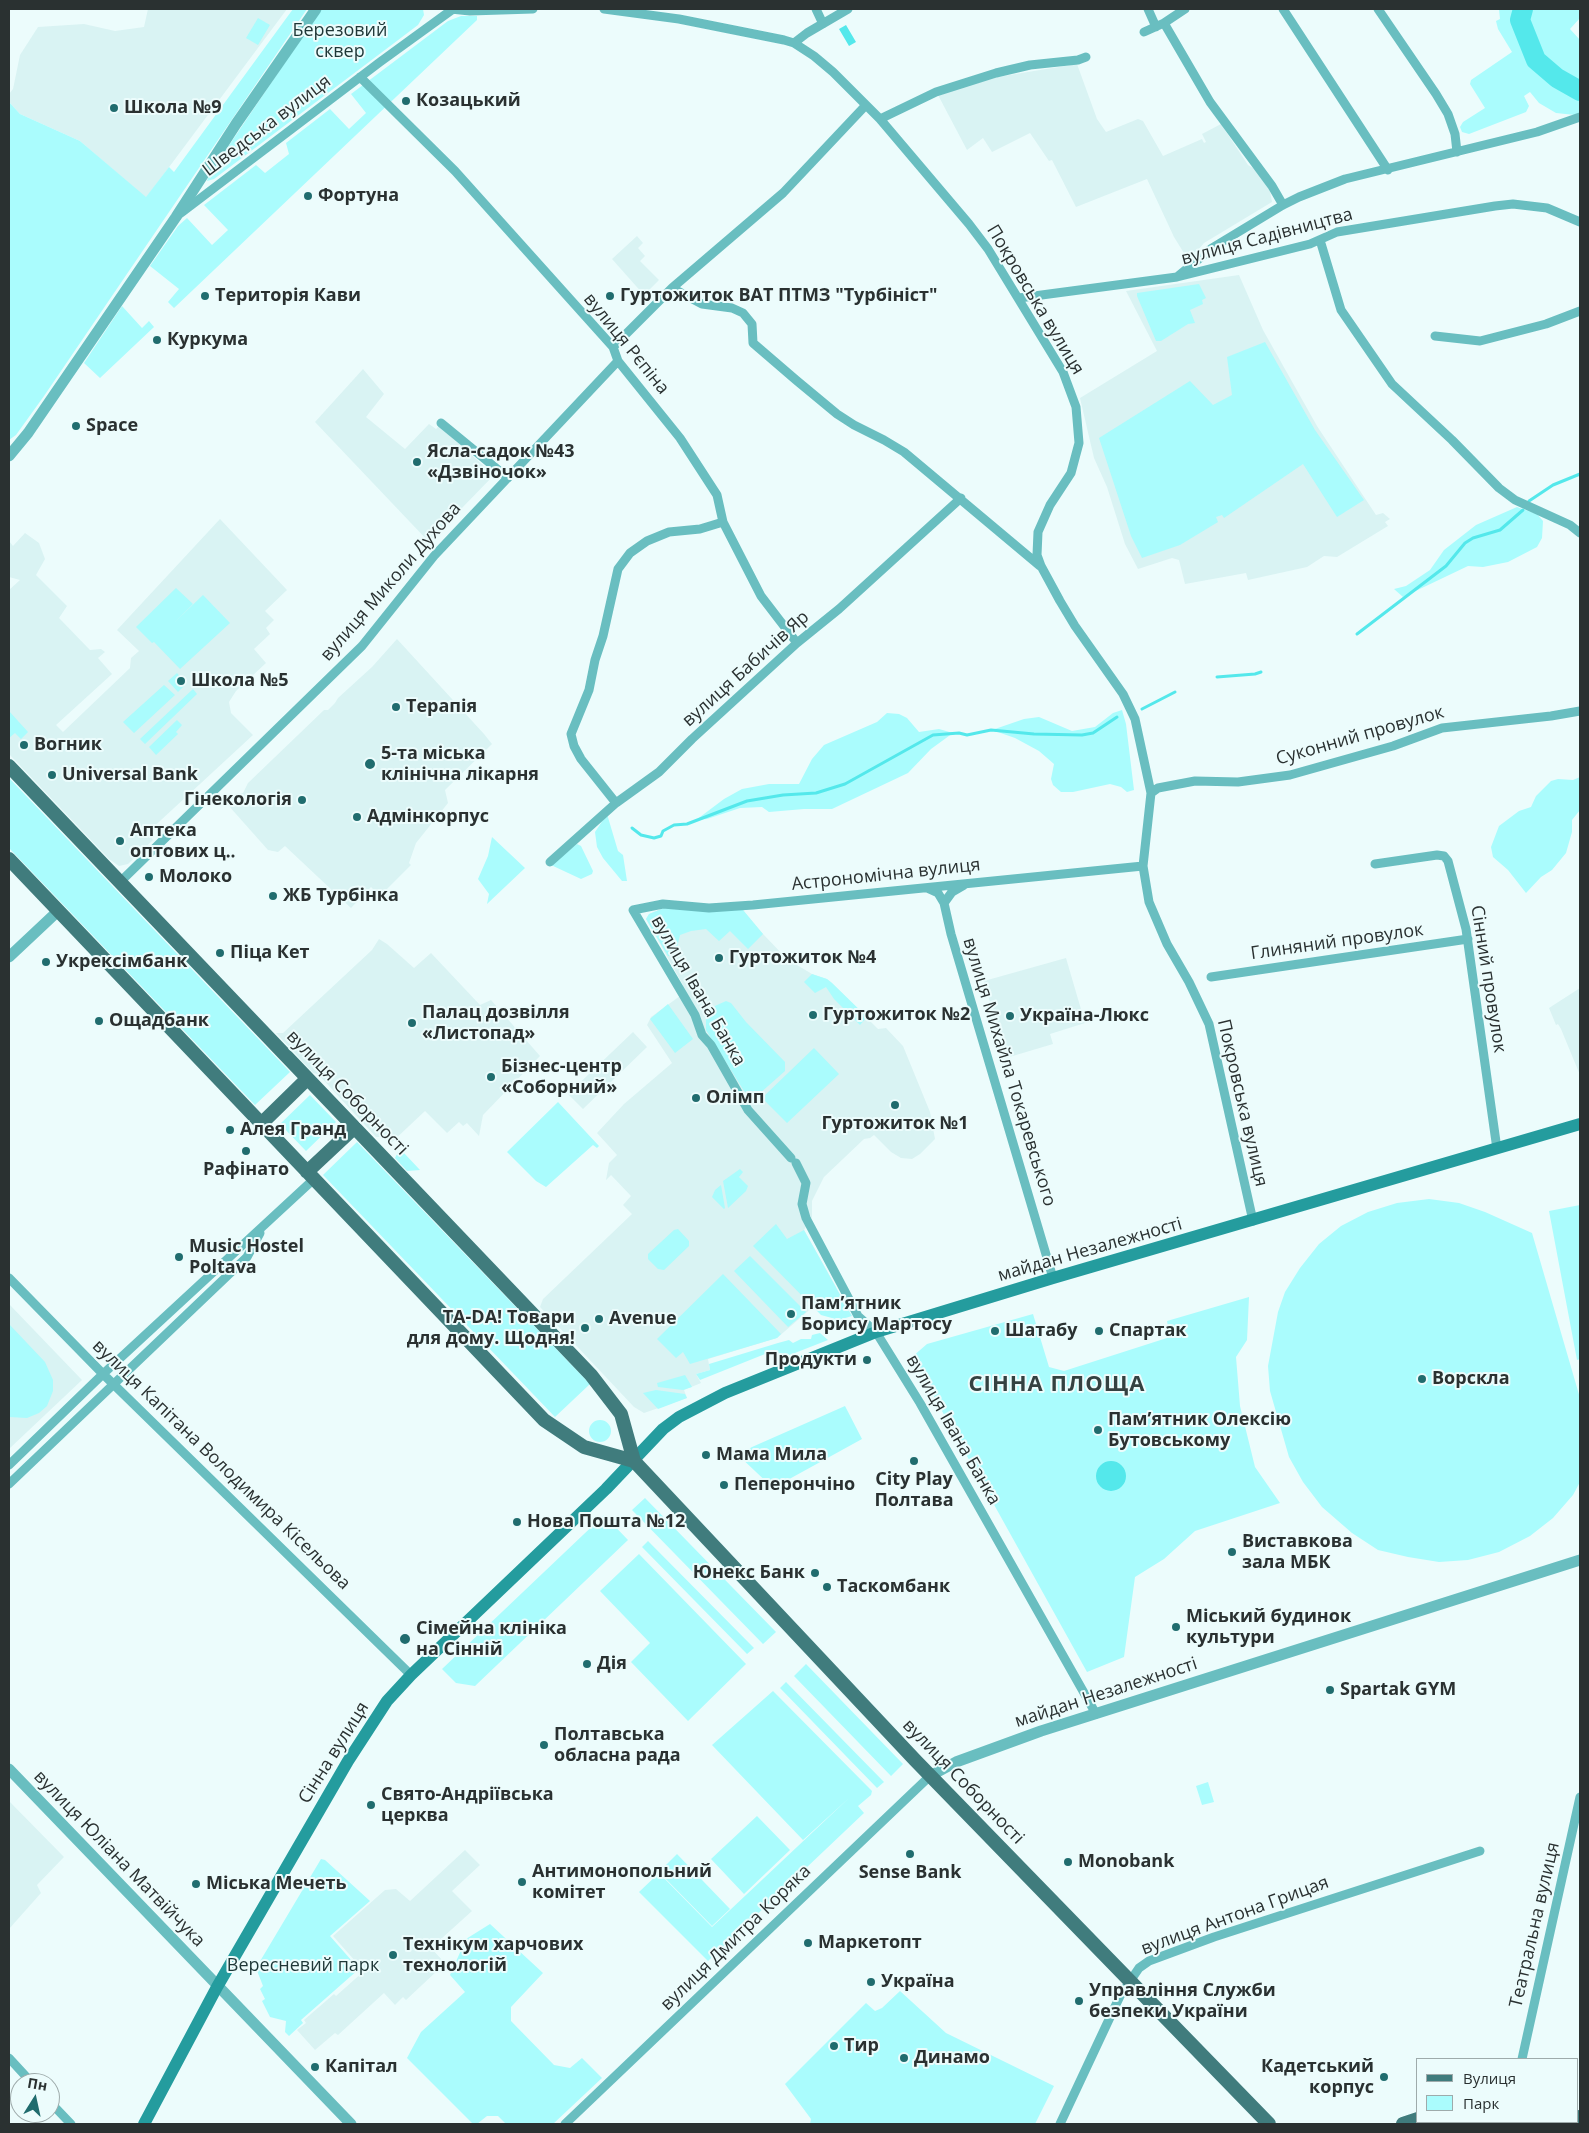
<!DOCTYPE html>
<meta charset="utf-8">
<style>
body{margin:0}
#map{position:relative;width:1589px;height:2133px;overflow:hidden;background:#ecfcfc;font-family:"Open Sans",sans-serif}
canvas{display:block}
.frame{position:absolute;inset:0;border:10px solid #2a3131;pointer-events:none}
.legend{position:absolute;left:1416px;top:2058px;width:162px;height:65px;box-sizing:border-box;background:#ecfcfc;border:1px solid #9eabab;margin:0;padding:6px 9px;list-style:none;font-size:15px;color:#2a3131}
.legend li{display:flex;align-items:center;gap:10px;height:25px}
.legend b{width:25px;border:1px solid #9eabab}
.north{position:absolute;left:10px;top:2073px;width:50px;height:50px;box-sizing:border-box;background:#ecfcfc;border:1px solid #9eabab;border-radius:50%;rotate:10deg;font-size:14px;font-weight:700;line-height:20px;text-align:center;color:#2a3131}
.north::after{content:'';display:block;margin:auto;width:18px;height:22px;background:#206c6e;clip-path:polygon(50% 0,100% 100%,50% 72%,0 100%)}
</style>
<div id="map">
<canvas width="1589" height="2133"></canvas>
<div class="frame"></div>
<ul class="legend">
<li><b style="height:6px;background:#407c7d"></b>Вулиця</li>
<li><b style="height:14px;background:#aafcfd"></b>Парк</li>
</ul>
<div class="north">Пн</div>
</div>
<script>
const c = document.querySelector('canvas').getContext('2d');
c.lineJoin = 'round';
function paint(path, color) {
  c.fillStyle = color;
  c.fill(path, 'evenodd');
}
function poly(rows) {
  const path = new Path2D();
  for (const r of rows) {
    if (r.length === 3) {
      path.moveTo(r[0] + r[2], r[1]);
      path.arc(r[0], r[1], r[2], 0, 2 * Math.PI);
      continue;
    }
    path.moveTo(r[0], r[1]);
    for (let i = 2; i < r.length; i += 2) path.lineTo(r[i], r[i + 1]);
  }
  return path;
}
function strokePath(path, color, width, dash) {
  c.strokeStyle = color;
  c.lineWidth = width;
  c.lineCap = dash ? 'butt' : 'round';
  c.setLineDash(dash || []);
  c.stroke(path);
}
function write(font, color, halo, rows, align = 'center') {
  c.font = font + ' "Open Sans",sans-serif';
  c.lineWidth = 4;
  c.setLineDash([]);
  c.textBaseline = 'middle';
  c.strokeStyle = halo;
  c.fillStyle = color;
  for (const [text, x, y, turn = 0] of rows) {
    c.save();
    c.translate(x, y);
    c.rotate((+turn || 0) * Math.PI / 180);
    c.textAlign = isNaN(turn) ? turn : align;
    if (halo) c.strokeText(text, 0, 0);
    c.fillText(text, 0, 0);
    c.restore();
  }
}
paint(poly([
 [148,9,287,9,146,198,80,141,20,114,9,102,9,94,13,89,20,55,38,27,84,24,115,31,144,27],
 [1077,64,1097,119,1106,132,1138,119,1143,121,1163,156,1202,139,1204,143,1206,142,1202,134,1221,124,1248,165,1256,170,1270,191,1272,202,1204,243,1199,249,1187,258,1174,237,1147,179,1076,207,1052,160,1049,161,1030,133,992,152,983,138,967,150,938,95,997,77],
 [637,236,643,243,638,248,645,256,640,261,659,280,644,295,612,259],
 [1239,275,1263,330,1317,426,1376,515,1383,513,1390,519,1385,522,1388,526,1337,557,1324,556,1307,567,1248,580,1246,573,1185,584,1179,560,1172,558,1138,569,1125,544,1107,487,1094,458,1080,398,1157,351,1126,291],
 [363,369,384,394,366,417,405,449,429,424,436,429,439,426,494,475,429,542,315,422],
 [220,519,287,590,265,611,274,620,266,628,270,634,254,649,266,663,236,691,229,702,231,713,253,735,147,833,153,840,128,864,119,866,109,859,9,754,9,590,20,580,9,577,9,541,13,546,25,533,39,543,45,559,36,575,67,606,59,618,90,650,101,649,105,652,98,658,112,674,56,725,63,732,130,668,131,658,139,651,117,630],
 [397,639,484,734,492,744,445,790,448,803,416,843,409,863,411,865,380,896,371,887,351,908,285,846,278,852,268,850,228,805,238,793,243,793,248,783,324,710,328,710,335,703,338,698,372,667],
 [660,909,743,910,763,934,787,959,812,974,827,979,832,983,878,1029,886,1028,903,1046,930,1112,935,1139,920,1154,912,1159,901,1158,891,1152,874,1135,870,1138,864,1139,824,1177,812,1201,812,1217,804,1230,836,1287,777,1338,708,1359,710,1370,696,1374,701,1383,684,1390,687,1398,644,1413,634,1407,540,1307,543,1299,632,1214,623,1205,631,1196,611,1175,606,1180,609,1163,617,1155,597,1133,624,1104,672,1063,647,1025,651,1017,680,996,683,985,646,919,649,914],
 [379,939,387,944,414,968,431,953,480,1005,491,1000,540,1056,483,1115,479,1136,467,1123,463,1126,459,1122,447,1133,425,1111,391,1143,385,1137,376,1137,318,1074,313,1073,276,1033,283,1033,372,950],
 [1066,958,1085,1023,1050,1034,1053,1044,1006,1058,984,981],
 [1580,988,1580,1075,1561,1029,1558,1024,1556,1025,1549,1008],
 [633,1032,647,1047,583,1109,568,1094],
 [9,1304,82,1380,9,1449],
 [9,1801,64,1857,37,1885,41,1893,9,1929],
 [465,1850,480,1865,452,1891,472,1911,431,1948,443,1961,435,1969,437,1971,406,2000,403,1997,395,2005,384,1993,338,2035,335,2033,315,2050,297,2030,306,2023,304,2020,334,1994,336,1996,364,1971,333,1936,385,1890,396,1889,410,1901]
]), '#d9f3f3');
paint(poly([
 [293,9,307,9,44,396,16,435,9,440,9,102,20,114,80,141,146,197,169,167,174,172],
 [321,9,423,9,424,15,418,25,214,179,207,181,209,175],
 [1499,9,1580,9,1580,18,1570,29,1580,40,1580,112,1575,115,1556,113,1539,103,1530,92,1524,96,1529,106,1526,112,1469,134,1462,132,1460,127,1463,122,1485,108,1470,84,1471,80,1512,52,1498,29,1496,21,1500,19],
 [461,16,477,16,477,20,174,308,168,302,179,289,150,266,178,226,187,218,212,245,228,230,204,205,256,165,265,173,289,154,286,143,330,109,349,129,366,113,351,94,448,21],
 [258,18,270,25,258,45,246,38],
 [1199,284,1206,298,1202,300,1203,304,1190,310,1195,323,1188,324,1161,341,1156,341,1137,296,1137,293],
 [122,306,142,328,149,321,154,327,100,378,84,363],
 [1265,342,1315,430,1364,500,1337,517,1303,464,1224,518,1222,515,1216,517,1218,522,1180,545,1142,558,1131,536,1099,438,1190,381,1213,405,1232,395,1227,357],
 [1517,507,1537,514,1543,521,1542,538,1537,547,1508,562,1483,567,1468,566,1403,597,1394,589,1406,586,1430,570,1444,550,1476,525],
 [176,588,193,604,175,622,203,595,230,623,180,669,154,642,152,643,136,627],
 [177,673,186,684,178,692,168,681],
 [164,685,175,695,134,733,123,722],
 [193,689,197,694,145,744,140,739],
 [1122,710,1126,724,1134,790,1127,792,1121,787,1110,784,1073,792,1061,792,1053,785,1051,779,1054,764,1039,751,1015,738,992,730,1024,719,1039,717,1072,731,1095,727,1113,713],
 [9,711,28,732,21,739,15,733,9,738],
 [887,713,899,714,907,718,919,732,939,729,953,733,931,749,908,773,832,809,804,809,769,812,762,807,740,808,707,819,696,820,724,799,742,789,769,784,799,784,812,759,824,745,877,722],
 [177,720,182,725,176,732,178,734,156,755,149,747],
 [1580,777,1580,810,1572,820,1572,832,1566,853,1552,870,1541,877,1526,893,1508,870,1493,857,1491,847,1499,826,1519,811,1531,807,1536,796,1551,781,1558,779,1573,780],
 [9,778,290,1072,255,1105,9,848],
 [607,814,618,851,623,855,627,881,622,881,603,858,597,847,595,832],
 [492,837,525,868,487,904,489,894,478,879,488,856],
 [577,844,581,846,593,871,592,874,581,879,551,865],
 [664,908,743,910,763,934,748,949,730,931,719,941,706,929,691,931,680,935,675,956,668,956,646,919,649,914],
 [812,974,827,979,832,983,867,1017,860,1025,834,999,826,987,815,993,804,982],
 [726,1001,731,1003,746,1022,785,1062,785,1071,759,1094,752,1096,744,1091,706,1030,706,1019,709,1012,715,1006],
 [668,1004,693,1039,675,1053,650,1019],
 [814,1048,839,1074,787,1123,762,1098],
 [310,1095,336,1122,306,1151,280,1124],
 [558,1102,599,1146,597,1148,593,1145,546,1187,536,1181,507,1152],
 [357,1142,590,1384,555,1417,323,1175],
 [398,1152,404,1153,420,1170,407,1171,395,1158],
 [740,1169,743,1172,739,1177,748,1186,746,1191,728,1208,723,1181],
 [721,1185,725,1208,724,1209,712,1197,715,1190],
 [1429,1199,1459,1203,1485,1212,1532,1233,1580,1398,1580,1482,1573,1495,1553,1518,1530,1536,1499,1552,1468,1560,1439,1562,1408,1557,1378,1550,1352,1533,1322,1507,1303,1482,1289,1457,1270,1391,1268,1366,1278,1312,1285,1292,1300,1268,1319,1244,1341,1226,1368,1212,1397,1203],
 [1580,1205,1580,1359,1577,1360,1549,1211],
 [776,1224,787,1239,804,1230,852,1316,839,1320,821,1315,753,1246],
 [678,1229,689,1241,689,1246,664,1270,658,1269,648,1259,648,1254,674,1230],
 [750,1256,806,1312,788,1327,734,1271],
 [723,1274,781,1334,777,1338,690,1364,683,1352,676,1358,657,1339],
 [1249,1297,1247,1340,1236,1357,1240,1406,1255,1467,1280,1503,1195,1531,1164,1559,1135,1577,1124,1657,1087,1672,912,1357,927,1344,1033,1314,1049,1367,1064,1371,1170,1337,1167,1321],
 [9,1324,45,1362,53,1380,53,1391,47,1406,39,1413,27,1418,9,1417],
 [820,1333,828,1340,777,1360,770,1352,700,1380,696,1374,710,1370,709,1364,778,1343,789,1340,793,1343,801,1339,811,1339,812,1335],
 [685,1375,692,1387,683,1390,658,1387,657,1383],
 [656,1390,685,1394,687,1398,658,1409,643,1393],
 [845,1406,862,1439,773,1488,738,1455,752,1447],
 [600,1431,11],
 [645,1498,776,1632,763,1644,632,1510],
 [604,1515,628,1540,475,1686,456,1683,442,1669],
 [648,1541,754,1648,747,1654,642,1547],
 [639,1554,746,1664,688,1721,631,1662,650,1643,600,1591],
 [806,1664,903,1764,891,1776,794,1676],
 [786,1682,884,1782,877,1788,780,1688],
 [773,1691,872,1791,871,1795,858,1806,864,1813,708,1961,639,1892,659,1873,712,1927,849,1798,803,1840,712,1745],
 [1208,1782,1214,1802,1202,1805,1196,1786],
 [757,1816,790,1850,744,1894,711,1859],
 [677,1854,730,1909,712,1926,659,1872],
 [321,1859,325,1860,370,1901,330,1936,359,1969,301,2020,303,2023,289,2036,285,2032,286,2021,270,2017,262,2001,265,1999,260,1989,263,1986,256,1968],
 [490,1924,543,1973,511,2007,511,2021,554,2065,570,2068,582,2058,602,2078,553,2124,506,2124,498,2116,487,2116,477,2124,473,2124,407,2058,421,2032,465,1992,450,1975,466,1939],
 [900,1991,946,2033,1054,2086,1035,2124,810,2124,811,2119,785,2084,866,2003,875,2011,882,2008]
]), '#aafcfd');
paint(poly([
 [846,25,856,42,849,46,839,29],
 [1111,1476,15]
]), '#54e8eb');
strokePath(poly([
 [1529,501,1553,485,1580,474],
 [1357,634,1446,566,1465,543,1473,538,1500,530,1523,510],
 [1217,677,1255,674,1261,672],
 [1142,709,1175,692],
 [632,828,641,835,654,838,661,836,663,831,674,825,687,824,747,801,783,795,816,793,845,784,933,735,959,733,967,735,991,730,1034,734,1082,735,1093,733,1117,717]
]), '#54e8eb', 3);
strokePath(poly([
 [1523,9,1520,20,1536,60,1557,78,1580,91]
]), '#54e8eb', 20);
strokePath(poly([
 [451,9,470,11,533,9],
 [604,9,679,19,784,40,794,43,814,56,833,72,880,119,969,224,988,249,1063,372,1076,407,1079,443,1071,473,1050,505,1038,532,1037,555,1041,566,1060,601,1075,626,1123,694,1135,719,1151,793,1143,866,1149,902,1167,944,1189,982,1209,1024,1253,1221],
 [816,9,823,24],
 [1148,9,1156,27],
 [1283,9,1388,170],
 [1378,9,1436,94,1448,114,1455,134,1457,152],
 [1164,23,1210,102,1272,186,1283,205],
 [1144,32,1164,23,1185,9],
 [794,43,807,33,848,9],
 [360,77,455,171,613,347,618,361,680,438,717,495,723,522,761,596,797,643],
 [866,105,783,193,672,288,702,304,732,308,743,313,752,324,753,343,796,380,837,414,854,425,884,440,904,452,1040,566],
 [880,119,936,92,996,73,1030,65,1078,60,1086,57],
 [181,213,380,62,453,9],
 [1320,240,1341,310,1392,384,1452,440,1499,488,1515,500,1570,525,1580,533],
 [1177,277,1212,248,1283,205,1299,197,1345,179,1537,132,1580,117],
 [1019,298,1177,277,1310,244,1337,232,1495,206,1513,204,1547,208,1580,222],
 [1435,336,1480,341,1546,324,1580,311],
 [613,347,672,288],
 [441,423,508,478],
 [1151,793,1158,788,1195,781,1238,782,1290,775,1393,746,1442,728,1551,716,1580,711],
 [616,803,581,759,574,746,571,734,589,690,595,660,603,636,618,569,630,553,647,541,669,532,700,529,723,522],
 [550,862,616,803,659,772,692,739,797,643,839,609,961,498],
 [1375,864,1437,855,1444,856,1448,861,1466,929,1497,1149],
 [119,883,362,646,434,556,618,361],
 [927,888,938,893,944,903,951,934,1053,1278],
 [944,903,952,892,964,885],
 [1211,977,1468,939],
 [791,1158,748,1110,711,1045,702,1035,695,1015,633,910,663,904,709,908,753,905,1143,866],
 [796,1163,806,1183,802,1204,806,1218,858,1316,876,1332,920,1403,1096,1714],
 [9,1278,103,1374,411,1675],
 [9,1465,103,1374,314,1179],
 [9,1484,247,1257,260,1233],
 [9,2058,32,2083],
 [1522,2059,1580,1797],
 [50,2102,71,2124],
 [565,2124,930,1776],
 [1060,2124,1120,1996,1139,1968,1149,1961,1214,1937,1480,1851]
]), '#69bec0', 9);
strokePath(poly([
 [9,456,28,433,176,217,236,124,316,9],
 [9,957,58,911],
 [9,1769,351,2124],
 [930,1776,956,1762,1041,1731,1580,1560]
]), '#69bec0', 11);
strokePath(poly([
 [144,2124,217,1987,348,1761,387,1701,411,1675,606,1489,663,1429,679,1417,725,1393,876,1332,1053,1278,1580,1124]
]), '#249c9e', 12);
strokePath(poly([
 [9,766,591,1375,621,1414,634,1461,915,1760,1269,2124],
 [9,859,544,1420,584,1447,634,1461],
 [261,1124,307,1079],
 [307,1172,354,1128],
 [1578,2117,1580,2118],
 [1403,2124,1418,2119]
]), '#407c7d', 14);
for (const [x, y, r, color] of [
 [406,101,5,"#206c6e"],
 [114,108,5,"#206c6e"],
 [308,196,5,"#206c6e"],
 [205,296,5,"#206c6e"],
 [610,296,5,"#206c6e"],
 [157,340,5,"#206c6e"],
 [76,426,5,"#206c6e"],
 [417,462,5,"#206c6e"],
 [181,681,5,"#206c6e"],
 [396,707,5,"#206c6e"],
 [24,745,5,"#206c6e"],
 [370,764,6,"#206c6e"],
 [52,775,5,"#206c6e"],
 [302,800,5,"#206c6e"],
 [357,817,5,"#206c6e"],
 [120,841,5,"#206c6e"],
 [149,877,5,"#206c6e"],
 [273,896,5,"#206c6e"],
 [220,953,5,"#206c6e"],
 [719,958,5,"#206c6e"],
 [46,962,5,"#206c6e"],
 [813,1015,5,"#206c6e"],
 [1010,1016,5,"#206c6e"],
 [99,1021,5,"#206c6e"],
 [412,1023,5,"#206c6e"],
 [491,1077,5,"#206c6e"],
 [696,1098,5,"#206c6e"],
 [895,1105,5,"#206c6e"],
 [230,1130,5,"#206c6e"],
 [246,1151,5,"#206c6e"],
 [179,1257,5,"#206c6e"],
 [791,1314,5,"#206c6e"],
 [599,1319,5,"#206c6e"],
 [585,1328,5,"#206c6e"],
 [995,1331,5,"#206c6e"],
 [1099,1331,5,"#206c6e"],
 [867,1360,5,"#206c6e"],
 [1422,1379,5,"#206c6e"],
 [1098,1430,5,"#206c6e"],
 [706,1455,5,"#206c6e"],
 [914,1461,5,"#206c6e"],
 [724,1485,5,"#206c6e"],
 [517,1522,5,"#206c6e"],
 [1232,1552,5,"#206c6e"],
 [815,1573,5,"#206c6e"],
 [827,1587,5,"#206c6e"],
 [1176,1627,5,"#206c6e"],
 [405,1639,6,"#206c6e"],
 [587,1664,5,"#206c6e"],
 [1330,1690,5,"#206c6e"],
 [544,1745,5,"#206c6e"],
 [371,1805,5,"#206c6e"],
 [910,1854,5,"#206c6e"],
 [1068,1862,5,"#206c6e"],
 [522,1882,5,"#206c6e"],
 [196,1884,5,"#206c6e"],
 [808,1943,5,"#206c6e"],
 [393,1955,5,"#206c6e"],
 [871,1982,5,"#206c6e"],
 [1079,2001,5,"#206c6e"],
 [834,2046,5,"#206c6e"],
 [904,2058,5,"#206c6e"],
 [315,2067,5,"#206c6e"],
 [1384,2077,5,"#206c6e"]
]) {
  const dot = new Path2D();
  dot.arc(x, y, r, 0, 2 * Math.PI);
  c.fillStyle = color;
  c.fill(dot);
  strokePath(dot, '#ecfcfc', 2);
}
write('18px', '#1e3737', '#ecfcfc', [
 ["Березовий",340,31],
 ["сквер",340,52],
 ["Вересневий парк",303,1966]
]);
write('bold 18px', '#2a3131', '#ecfcfc', [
 ["Козацький",416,101],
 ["Школа №9",124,108],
 ["Фортуна",318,196],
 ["Територія Кави",215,296],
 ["Гуртожиток ВАТ ПТМЗ \"Турбініст\"",620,296],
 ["Куркума",167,340],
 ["Space",86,426],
 ["Ясла-садок №43",427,452],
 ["«Дзвіночок»",427,473],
 ["Школа №5",191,681],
 ["Терапія",406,707],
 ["Вогник",34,745],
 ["5-та міська",381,754],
 ["клінічна лікарня",381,775],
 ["Universal Bank",62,775],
 ["Гінекологія",292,800,"right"],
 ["Адмінкорпус",367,817],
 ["Аптека",130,831],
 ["оптових ц‥",130,852],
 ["Молоко",159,877],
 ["ЖБ Турбінка",283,896],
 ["Піца Кет",230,953],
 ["Гуртожиток №4",729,958],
 ["Укрексімбанк",56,962],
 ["Палац дозвілля",422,1013],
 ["«Листопад»",422,1034],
 ["Гуртожиток №2",823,1015],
 ["Україна-Люкс",1020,1016],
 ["Ощадбанк",109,1021],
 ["Бізнес-центр",501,1067],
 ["«Соборний»",501,1088],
 ["Олімп",706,1098],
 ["Гуртожиток №1",895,1124,"center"],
 ["Алея Гранд",240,1130],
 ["Рафінато",246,1170,"center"],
 ["Music Hostel",189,1247],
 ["Poltava",189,1268],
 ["Пам’ятник",801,1304],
 ["Борису Мартосу",801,1325],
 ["TA-DA! Товари",575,1318,"right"],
 ["для дому. Щодня!",575,1339,"right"],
 ["Avenue",609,1319],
 ["Шатабу",1005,1331],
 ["Спартак",1109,1331],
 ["Продукти",857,1360,"right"],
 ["Ворскла",1432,1379],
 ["Пам’ятник Олексію",1108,1420],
 ["Бутовському",1108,1441],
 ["Мама Мила",716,1455],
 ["City Play",914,1480,"center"],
 ["Полтава",914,1501,"center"],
 ["Пеперончіно",734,1485],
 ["Нова Пошта №12",527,1522],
 ["Виставкова",1242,1542],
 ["зала МБК",1242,1563],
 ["Юнекс Банк",805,1573,"right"],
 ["Таскомбанк",837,1587],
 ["Міський будинок",1186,1617],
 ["культури",1186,1638],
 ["Сімейна клініка",416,1629],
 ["на Сінній",416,1650],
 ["Дія",597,1664],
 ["Spartak GYM",1340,1690],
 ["Полтавська",554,1735],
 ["обласна рада",554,1756],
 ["Свято-Андріївська",381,1795],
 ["церква",381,1816],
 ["Monobank",1078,1862],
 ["Антимонопольний",532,1872],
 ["комітет",532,1893],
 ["Sense Bank",910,1873,"center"],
 ["Міська Мечеть",206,1884],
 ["Маркетопт",818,1943],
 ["Технікум харчових",403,1945],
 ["технологій",403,1966],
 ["Україна",881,1982],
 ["Управління Служби",1089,1991],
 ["безпеки України",1089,2012],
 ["Тир",844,2046],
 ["Динамо",914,2058],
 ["Капітал",325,2067],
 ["Кадетський",1374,2067,"right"],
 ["корпус",1374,2088,"right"]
], 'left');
write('18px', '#2a3131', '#ecfcfc', [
 ["Шведська вулиця",267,126,-37],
 ["вулиця Садівництва",1267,237,-15],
 ["Покровська вулиця",1035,300,59],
 ["вулиця Рєпіна",626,344,51],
 ["вулиця Миколи Духова",391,582,-49],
 ["вулиця Бабичів Яр",746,669,-42],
 ["Суконний провулок",1360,736,-16],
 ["Астрономічна вулиця",886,875,-6],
 ["Глиняний провулок",1337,942,-8],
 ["Сінний провулок",1488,979,81],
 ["вулиця Івана Банка",698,991,60],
 ["вулиця Михайла Токаревського",1009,1072,73],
 ["вулиця Соборності",347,1093,46],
 ["Покровська вулиця",1242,1103,77],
 ["майдан Незалежності",1090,1250,-16],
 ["вулиця Івана Банка",953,1430,60],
 ["вулиця Капітана Володимира Кісельова",221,1465,44],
 ["майдан Незалежності",1106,1693,-18],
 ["Сінна вулиця",334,1753,-58],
 ["вулиця Соборності",963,1782,46],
 ["вулиця Юліана Матвійчука",119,1859,46],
 ["вулиця Антона Грицая",1235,1916,-20],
 ["Театральна вулиця",1535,1925,-77],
 ["вулиця Дмитра Коряка",736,1938,-44]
]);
c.letterSpacing = '1px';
write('bold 22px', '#344141', '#ecfcfc', [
 ["СІННА ПЛОЩА",1057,1385]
]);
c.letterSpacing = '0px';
</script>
